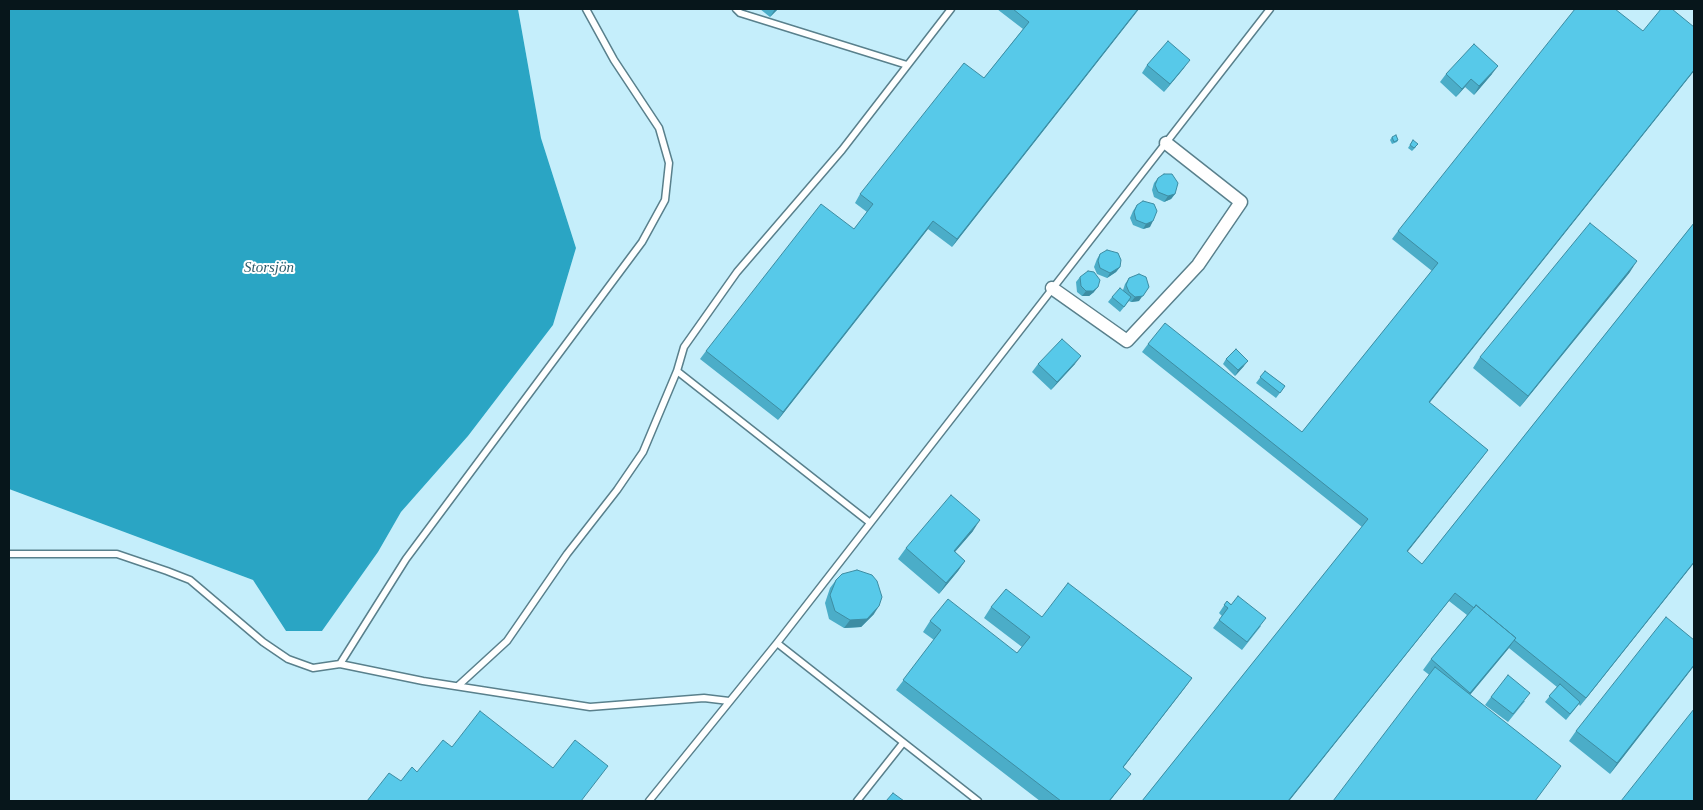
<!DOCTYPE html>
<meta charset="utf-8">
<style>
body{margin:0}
#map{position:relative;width:1703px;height:810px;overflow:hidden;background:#e5f5fb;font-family:"Times New Roman",serif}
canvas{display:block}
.frame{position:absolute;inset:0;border:10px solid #07161b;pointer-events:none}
</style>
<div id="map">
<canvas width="1703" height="810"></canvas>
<div class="frame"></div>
</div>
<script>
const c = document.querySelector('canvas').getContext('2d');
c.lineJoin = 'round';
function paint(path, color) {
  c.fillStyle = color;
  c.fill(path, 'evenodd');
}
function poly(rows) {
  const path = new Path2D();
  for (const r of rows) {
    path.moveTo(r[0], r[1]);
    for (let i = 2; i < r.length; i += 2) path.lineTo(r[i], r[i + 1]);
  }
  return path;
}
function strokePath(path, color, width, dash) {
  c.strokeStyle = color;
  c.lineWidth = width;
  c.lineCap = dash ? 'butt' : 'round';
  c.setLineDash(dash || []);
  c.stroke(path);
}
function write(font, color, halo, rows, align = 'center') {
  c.font = font + ' "Times New Roman",serif';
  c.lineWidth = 4;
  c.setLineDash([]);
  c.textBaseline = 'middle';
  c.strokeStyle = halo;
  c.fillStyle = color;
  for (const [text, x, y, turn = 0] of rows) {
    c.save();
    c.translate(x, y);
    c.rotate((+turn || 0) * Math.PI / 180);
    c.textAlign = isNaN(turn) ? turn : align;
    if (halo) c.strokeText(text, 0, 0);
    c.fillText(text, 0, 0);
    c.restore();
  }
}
paint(poly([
 [518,9,1694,9,1694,801,9,801,9,489,253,580,286,631,322,631,378,552,401,512,468,436,553,325,576,248,541,138]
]), '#c5eefb');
paint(poly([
 [9,9,518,9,541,138,576,248,553,325,468,436,401,512,378,552,322,631,286,631,253,580,9,489]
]), '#2aa5c4');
const lane = poly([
 [736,9,740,13,907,65],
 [869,522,677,371,684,347,737,272,842,150,951,9],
 [9,554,117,554,167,571,190,580,263,642,288,659,313,668,340,664,423,681,590,707,704,698,729,701],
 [777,643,978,801],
 [340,664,406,559,642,242,665,200,669,163,659,128,614,60,586,9],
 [459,685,507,641,567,554,617,490,643,452,677,371],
 [649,801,777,643,1270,9],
 [857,801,903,743]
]);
const street = poly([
 [1052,288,1127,341,1198,265,1241,202,1166,143]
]);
strokePath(lane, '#59808c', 9);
strokePath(street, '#59808c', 15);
strokePath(lane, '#fff', 6);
strokePath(street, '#fff', 12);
paint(poly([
 [760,9,778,9,770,17],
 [997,9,1139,9,952,247,928,229,778,420,700,359,706,351,854,229,867,212,855,203,860,194,984,78,1023,29],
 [1694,27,1694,71,1429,403,1488,450,1407,552,1422,564,1694,223,1694,563,1580,706,1579,704,1566,720,1545,702,1557,687,1509,648,1470,695,1556,774,1423,670,1431,659,1467,615,1449,601,1289,801,1142,801,1362,527,1142,352,1148,344,1302,432,1432,271,1392,239,1398,231,1643,31],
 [1147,65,1184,68,1164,92,1142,73],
 [1446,74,1492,74,1474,95,1465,87,1456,97,1440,82],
 [1392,137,1398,140,1397,142,1392,144,1390,140],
 [1413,140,1416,147,1412,151,1408,148],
 [1158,178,1175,194,1171,199,1164,202,1154,197,1152,190,1154,183],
 [1137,205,1150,227,1143,229,1133,225,1130,218,1133,211],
 [1100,254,1120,267,1116,272,1107,278,1097,274,1094,267,1097,259],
 [1630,272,1520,407,1473,368,1480,357],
 [1080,277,1094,292,1089,296,1082,296,1077,292,1076,282],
 [1129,278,1139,301,1131,302,1129,301,1120,312,1108,302,1112,297,1123,290,1125,284],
 [1226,359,1244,366,1235,376,1223,364],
 [1038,364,1075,364,1051,390,1032,372],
 [1265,371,1285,386,1276,398,1256,383],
 [973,531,955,552,965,561,958,571,939,594,898,559,906,548],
 [836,580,874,614,861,627,844,628,829,619,825,603,830,588],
 [1227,601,1261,626,1242,650,1213,628,1222,616,1219,613],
 [991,607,1042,617,1192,678,1123,768,1123,784,1110,801,1040,801,896,690,934,640,923,632,930,621,1017,653,1022,647,984,618],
 [1694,640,1694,666,1610,774,1569,741,1576,731],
 [1491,697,1525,701,1508,722,1485,705]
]), '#4badc8');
paint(poly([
 [775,9,778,9,770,17],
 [1138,9,1139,9,952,247,957,239],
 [1190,60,1184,68,1164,92,1170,84],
 [1498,66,1492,74,1474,95,1479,86],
 [1694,70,1694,71,1423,411,1429,402],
 [1471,79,1465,87,1456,97,1462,89],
 [1175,194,1171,199,1164,202,1168,196],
 [933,221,928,229,778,420,783,412],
 [1153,221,1150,227,1143,229,1146,224],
 [1637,261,1630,272,1520,407,1528,396],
 [1120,267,1116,272,1107,278,1110,273],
 [1098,287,1094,292,1089,296,1082,296,1086,291],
 [1149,287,1139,301,1131,302,1135,297],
 [1081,356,1075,364,1051,390,1057,382],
 [1248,361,1244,366,1235,376,1238,370],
 [1488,450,1482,458,1401,560,1407,551],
 [980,520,973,531,946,562,954,551],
 [965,561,958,571,939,594,946,583],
 [1694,562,1694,563,1580,706,1586,698],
 [1455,593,1289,801,1288,801],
 [879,606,874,614,861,627,844,628,850,620],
 [1516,638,1508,649,1463,703,1470,693],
 [1694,665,1694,666,1610,774,1617,763],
 [1192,678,1184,689,1115,778,1123,767]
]), '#3d8da3');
const building = poly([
 [1013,9,1138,9,957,239,933,221,783,412,706,351,821,204,854,229,873,204,860,194,964,63,984,78,1029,22,1013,9],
 [1575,9,1615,9,1643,31,1661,9,1672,9,1694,27,1694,70,1429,402,1488,450,1407,551,1422,564,1694,223,1694,562,1586,698,1514,640,1516,638,1476,605,1474,608,1455,593,1288,801,1142,801,1368,519,1148,344,1165,323,1302,432,1438,263,1398,231,1575,9],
 [1168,41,1190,60,1170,84,1147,65,1168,41],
 [1474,44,1498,66,1479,86,1471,79,1462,89,1446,74,1474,44],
 [1396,135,1398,140,1394,142,1392,137,1396,135],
 [1413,140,1418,144,1414,148,1410,145,1413,140],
 [1164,174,1172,174,1178,183,1175,194,1168,196,1158,192,1155,185,1158,178,1164,174],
 [1143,201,1154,204,1157,211,1153,221,1146,224,1136,220,1134,212,1137,205,1143,201],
 [1590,223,1637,261,1528,396,1480,357,1590,223],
 [1107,250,1118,253,1121,260,1120,267,1110,273,1100,268,1098,261,1100,254,1107,250],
 [1088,271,1094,272,1100,280,1098,287,1093,291,1086,291,1081,286,1080,277,1088,271],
 [1139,274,1146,277,1149,287,1143,296,1135,297,1129,292,1126,285,1129,278,1139,274],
 [1120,288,1131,297,1124,307,1112,297,1120,288],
 [1062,339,1081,356,1057,382,1038,364,1062,339],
 [1236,349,1248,361,1238,370,1226,359,1236,349],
 [1265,371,1285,386,1280,393,1260,377,1265,371],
 [951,495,980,520,954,551,965,561,946,583,906,548,951,495],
 [857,570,872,575,877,581,882,597,879,606,867,619,850,620,835,611,830,595,836,580,842,574,857,570],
 [1068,583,1192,678,1123,767,1131,774,1109,801,1061,801,903,680,941,630,930,621,948,599,1017,653,1030,637,991,607,1006,589,1042,617,1068,583],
 [1238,596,1266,618,1247,642,1219,620,1228,608,1224,605,1227,601,1231,605,1238,596],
 [1476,605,1516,638,1470,693,1431,659,1476,605],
 [1666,617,1694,640,1694,665,1617,763,1576,731,1666,617],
 [1435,667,1561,766,1535,801,1333,801,1435,667],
 [1508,675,1530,693,1513,714,1491,697,1508,675],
 [1560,684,1580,702,1570,714,1549,696,1560,684],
 [1694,709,1694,801,1621,801,1694,709],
 [480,711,553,768,575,740,608,766,581,801,367,801,389,773,401,781,412,767,417,772,443,740,452,747,480,711],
 [893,793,904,801,886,801,893,793]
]);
paint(building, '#57c9e9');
strokePath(building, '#3d8da3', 1);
write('italic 15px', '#2e5d6c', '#fff', [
 ["Storsjön",269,268]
]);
</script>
